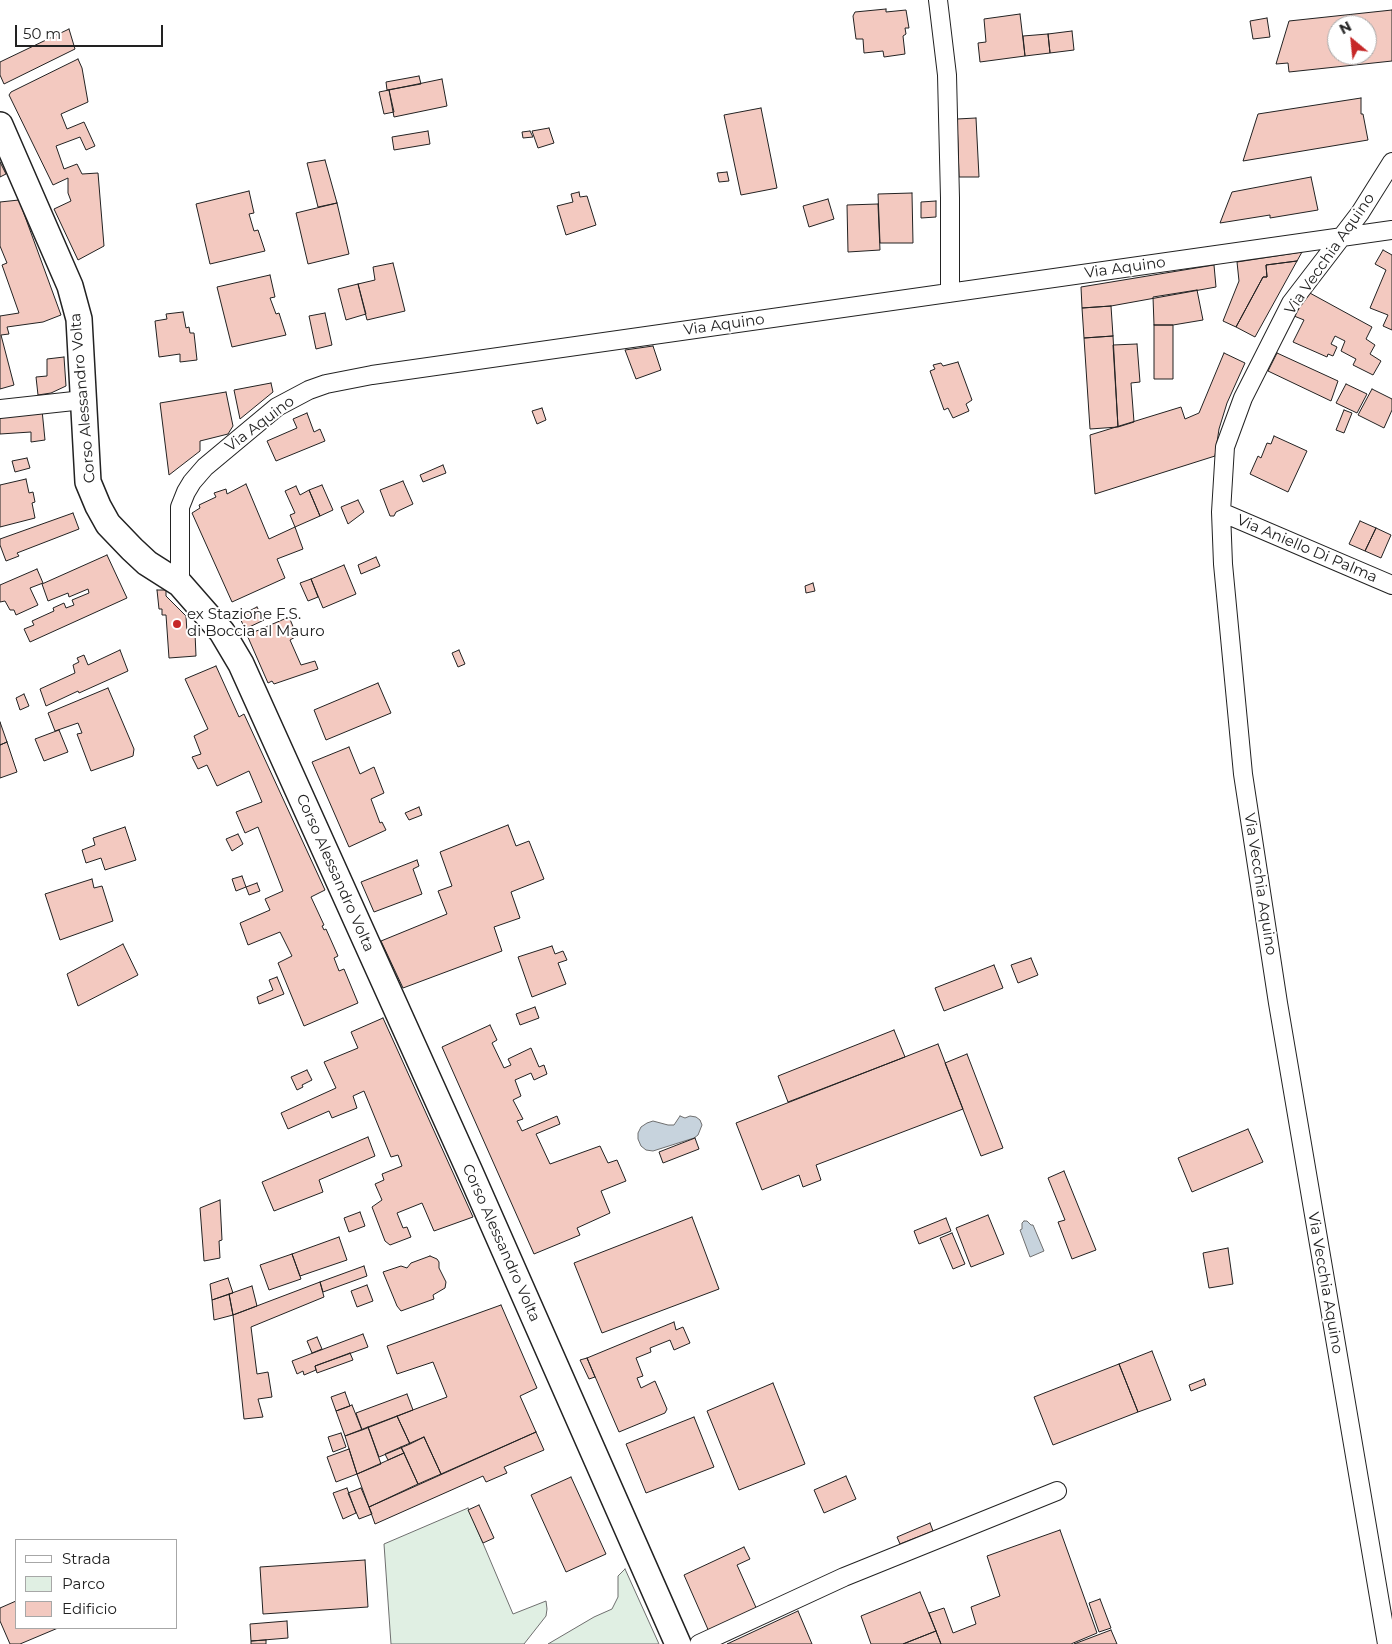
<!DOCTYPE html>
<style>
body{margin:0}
#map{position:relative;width:1392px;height:1644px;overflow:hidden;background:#fff;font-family:Montserrat,sans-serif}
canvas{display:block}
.legend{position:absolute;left:15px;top:1539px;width:162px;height:90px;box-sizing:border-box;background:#fff;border:1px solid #a7a7a7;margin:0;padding:6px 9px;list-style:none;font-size:15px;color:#222}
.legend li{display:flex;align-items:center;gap:10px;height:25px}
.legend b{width:25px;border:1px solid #a7a7a7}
.north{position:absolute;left:1327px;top:15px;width:50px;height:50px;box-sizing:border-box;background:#fff;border:1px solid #a7a7a7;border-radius:50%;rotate:332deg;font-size:14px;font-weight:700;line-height:20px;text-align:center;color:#222}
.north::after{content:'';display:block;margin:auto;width:18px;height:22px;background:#c62828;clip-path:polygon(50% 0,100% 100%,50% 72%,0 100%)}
.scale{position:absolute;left:15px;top:25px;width:148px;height:22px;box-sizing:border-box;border:2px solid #222;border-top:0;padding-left:6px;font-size:15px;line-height:18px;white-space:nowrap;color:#222;-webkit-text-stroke:4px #fff;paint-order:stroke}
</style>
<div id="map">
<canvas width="1392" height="1644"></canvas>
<ul class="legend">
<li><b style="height:6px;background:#fff"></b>Strada</li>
<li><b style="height:14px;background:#e0efe3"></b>Parco</li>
<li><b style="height:14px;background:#f3c9c0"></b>Edificio</li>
</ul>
<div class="north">N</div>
<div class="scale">50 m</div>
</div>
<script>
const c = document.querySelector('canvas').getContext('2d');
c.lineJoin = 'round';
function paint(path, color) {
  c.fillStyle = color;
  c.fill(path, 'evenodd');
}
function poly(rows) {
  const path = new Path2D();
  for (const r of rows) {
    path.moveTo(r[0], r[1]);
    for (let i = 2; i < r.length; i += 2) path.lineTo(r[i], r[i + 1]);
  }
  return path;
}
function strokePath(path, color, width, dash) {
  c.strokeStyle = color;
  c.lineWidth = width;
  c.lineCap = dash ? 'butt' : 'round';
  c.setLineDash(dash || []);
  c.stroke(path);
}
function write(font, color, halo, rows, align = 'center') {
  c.font = font + ' Montserrat,sans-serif';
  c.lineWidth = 4;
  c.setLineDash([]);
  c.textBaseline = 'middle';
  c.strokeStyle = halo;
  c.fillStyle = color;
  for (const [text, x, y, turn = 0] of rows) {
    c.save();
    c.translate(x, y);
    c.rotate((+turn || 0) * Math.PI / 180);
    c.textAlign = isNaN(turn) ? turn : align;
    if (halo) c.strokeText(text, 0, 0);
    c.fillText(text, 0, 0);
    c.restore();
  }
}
const green = poly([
 [468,1508,513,1614,546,1601,547,1609,546,1616,524,1644,391,1644,384,1544,468,1508],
 [625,1569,659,1644,548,1644,594,1617,612,1609,618,1597,618,1576,625,1569]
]);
paint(green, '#e0efe3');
strokePath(green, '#6f6f6f', 1);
const water = poly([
 [680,1116,685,1118,690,1116,696,1117,700,1120,702,1125,698,1135,694,1138,653,1151,646,1150,641,1146,638,1139,638,1133,641,1127,647,1123,653,1121,668,1125,674,1125,680,1116],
 [1024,1221,1027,1221,1031,1225,1033,1225,1044,1251,1030,1257,1020,1230,1022,1229,1022,1223,1024,1221]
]);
paint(water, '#c7d3dd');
strokePath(water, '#6f6f6f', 1);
const building = poly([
 [886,9,886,12,906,10,909,28,905,28,906,34,903,36,905,54,884,57,883,51,864,53,863,39,856,39,853,16,855,12,886,9],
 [1392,10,1392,61,1289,72,1288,63,1276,64,1289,21,1392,10],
 [1337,25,1367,25,1367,55,1337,55,1337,25],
 [1020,14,1025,56,980,62,978,43,986,42,984,19,1020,14],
 [1267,18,1270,37,1253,39,1250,21,1267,18],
 [69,29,75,49,4,84,0,75,0,62,69,29],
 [1072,31,1074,50,1050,53,1048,34,1072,31],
 [1048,34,1050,53,1025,56,1023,36,1048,34],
 [78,59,82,68,88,102,61,114,67,129,84,122,95,146,86,150,80,137,56,146,64,169,77,164,82,174,98,173,104,246,78,260,54,209,71,201,68,193,68,178,53,185,9,95,11,92,78,59],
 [419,76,421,84,387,90,386,82,419,76],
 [442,79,447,106,394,117,389,90,442,79],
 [389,90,394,112,384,114,379,92,389,90],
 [1361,98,1361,114,1363,114,1368,140,1243,161,1258,114,1361,98],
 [761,108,777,188,741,195,724,115,761,108],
 [976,118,979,177,959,177,957,119,976,118],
 [549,128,554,143,538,148,532,131,549,128],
 [428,131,430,144,394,150,392,137,428,131],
 [530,131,533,137,523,138,522,132,530,131],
 [325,160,337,203,318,207,307,163,325,160],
 [0,162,6,174,0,177,0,162],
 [727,172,729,181,719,182,717,173,727,172],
 [1311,177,1318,210,1270,218,1270,215,1220,223,1232,192,1311,177],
 [249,191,254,213,249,214,254,231,258,230,265,251,210,264,196,204,249,191],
 [579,192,580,197,587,196,596,225,566,235,557,206,573,202,571,194,579,192],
 [912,193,913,243,880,243,878,194,912,193],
 [828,199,834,219,809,227,803,206,828,199],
 [19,200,61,315,43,322,7,327,9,334,1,335,14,385,0,389,0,316,19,313,2,265,7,263,0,246,0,202,19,200],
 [936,201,936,217,921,218,921,202,936,201],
 [337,203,349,254,308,264,296,213,337,203],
 [878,204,880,250,848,252,847,205,878,204],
 [1383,250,1392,255,1392,330,1383,326,1388,315,1370,308,1386,270,1375,264,1383,250],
 [1302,252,1297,261,1266,265,1267,277,1263,277,1236,327,1223,321,1239,281,1237,262,1302,252],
 [1297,261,1255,337,1236,327,1263,277,1267,277,1266,265,1297,261],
 [393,263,405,311,367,320,358,284,375,280,373,267,393,263],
 [1214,265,1216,287,1111,306,1082,308,1081,287,1214,265],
 [270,275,275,297,270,298,276,314,279,313,286,335,232,347,217,287,270,275],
 [358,284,366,314,346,320,338,289,358,284],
 [1197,290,1203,320,1173,325,1154,325,1153,297,1197,290],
 [1308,292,1372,327,1366,339,1375,345,1370,354,1381,361,1373,375,1353,365,1356,359,1341,351,1345,341,1335,336,1331,344,1337,347,1333,356,1328,354,1327,357,1293,342,1304,320,1294,316,1308,292],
 [1111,306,1113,336,1084,338,1082,308,1111,306],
 [183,312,186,328,189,327,190,333,194,333,197,360,180,362,180,354,159,357,155,321,167,319,166,314,183,312],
 [325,313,332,345,316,349,309,316,325,313],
 [1154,325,1173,325,1173,379,1154,379,1154,325],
 [1113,336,1118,427,1090,429,1084,338,1113,336],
 [1137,344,1140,382,1131,383,1134,422,1118,427,1113,345,1137,344],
 [653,346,661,370,636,379,625,350,653,346],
 [1224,353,1245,363,1227,403,1219,429,1215,456,1095,494,1090,435,1181,407,1185,419,1199,413,1224,353],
 [1277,353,1338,381,1331,401,1268,371,1277,353],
 [64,357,66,386,51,393,38,395,36,377,47,376,47,359,64,357],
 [958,362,972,400,966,404,969,411,953,418,948,408,944,410,930,371,935,369,933,365,941,363,943,366,958,362],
 [271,383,273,392,240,419,234,390,271,383],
 [1346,384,1367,394,1357,413,1336,403,1346,384],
 [1372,389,1392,399,1392,410,1384,428,1358,415,1372,389],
 [226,392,233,426,228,434,200,441,200,451,169,475,160,403,226,392],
 [542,408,546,420,537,424,532,411,542,408],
 [42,410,45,440,31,442,31,432,0,434,0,414,42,410],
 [1344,410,1352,413,1344,433,1336,430,1344,410],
 [307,413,314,432,320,429,325,441,276,461,267,441,297,428,293,419,307,413],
 [1274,436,1307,451,1288,492,1250,474,1258,456,1261,458,1267,443,1271,444,1274,436],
 [27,458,30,468,15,472,12,461,27,458],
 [443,465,446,473,423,482,420,475,443,465],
 [26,479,29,493,33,492,35,502,32,503,35,518,0,527,0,485,26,479],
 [403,481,413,504,396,512,394,516,390,516,380,490,403,481],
 [246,484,269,539,295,527,303,549,277,559,285,578,232,602,192,513,200,508,199,505,216,497,214,493,226,489,227,494,246,484],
 [322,485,333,510,320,516,309,490,322,485],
 [296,486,300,495,309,490,320,516,295,527,290,515,295,513,285,491,296,486],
 [358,500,364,512,348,524,341,507,358,500],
 [73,513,79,529,17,553,19,556,6,561,0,545,0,539,73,513],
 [1360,521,1376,528,1365,551,1349,544,1360,521],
 [1376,528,1391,535,1381,558,1365,551,1376,528],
 [107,555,127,598,30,642,24,629,34,625,32,621,54,611,53,608,64,603,66,608,74,605,72,600,89,593,88,589,69,597,68,593,48,601,42,584,107,555],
 [376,557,380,566,361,574,358,565,376,557],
 [344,565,356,594,323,608,311,579,344,565],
 [37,569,43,583,30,588,38,605,16,615,14,610,10,610,5,601,0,602,0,585,37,569],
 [311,579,318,597,308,601,300,583,311,579],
 [813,583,815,591,806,593,805,586,813,583],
 [157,590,166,590,166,596,186,616,187,633,195,633,196,656,169,658,166,615,162,615,162,609,159,609,157,590],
 [257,607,264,620,245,629,239,616,257,607],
 [289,617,297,636,290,640,301,665,315,661,318,669,274,684,272,681,268,683,247,635,289,617],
 [120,650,128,671,79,693,78,691,46,706,40,689,75,673,73,665,79,662,77,658,84,655,88,665,120,650],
 [459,650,465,664,458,667,452,653,459,650],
 [216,666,239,717,244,714,325,890,311,897,324,925,322,926,324,930,326,929,338,956,334,958,339,971,344,969,358,1003,304,1026,278,963,292,956,280,932,248,945,240,923,270,910,265,899,283,891,258,827,245,833,236,812,262,802,249,771,217,786,207,765,198,769,192,757,201,754,194,736,208,729,185,679,216,666],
 [378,683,391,713,326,740,314,710,378,683],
 [108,688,134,749,133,756,91,771,77,734,82,733,78,723,55,731,48,713,108,688],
 [24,694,29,706,20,710,16,698,24,694],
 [0,722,7,742,0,745,0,722],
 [59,730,68,752,44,761,35,739,59,730],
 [7,742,17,772,0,778,0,745,7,742],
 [349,747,360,774,374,767,384,793,371,799,380,823,382,822,386,830,349,847,312,762,349,747],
 [419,807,422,815,409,820,405,813,419,807],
 [508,825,516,846,529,841,544,879,511,892,520,918,494,927,502,951,403,988,381,941,447,914,438,891,452,886,440,852,508,825],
 [125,827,136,860,105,870,101,858,86,863,82,850,95,845,93,838,125,827],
 [238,834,243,844,232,851,226,839,238,834],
 [417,860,419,866,413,869,422,894,374,912,361,882,417,860],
 [242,876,246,887,236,891,232,879,242,876],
 [92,879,94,888,102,886,113,921,60,940,45,894,92,879],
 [257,883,260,891,249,895,246,887,257,883],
 [123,944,138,975,78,1006,67,974,123,944],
 [552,946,555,954,563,951,567,960,558,963,566,984,532,997,518,957,552,946],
 [1031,958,1038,975,1018,983,1011,965,1031,958],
 [994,965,1003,988,944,1011,935,988,994,965],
 [277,977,284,994,259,1004,257,997,273,990,269,980,277,977],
 [535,1007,539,1018,520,1025,516,1014,535,1007],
 [383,1018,473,1217,434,1231,422,1203,397,1213,403,1228,407,1227,411,1237,390,1245,385,1241,372,1207,382,1200,375,1184,384,1180,382,1174,402,1166,398,1155,391,1157,364,1091,353,1096,357,1108,332,1118,329,1111,288,1129,281,1113,336,1088,324,1062,358,1048,351,1032,383,1018],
 [490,1025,497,1040,492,1043,504,1068,511,1065,508,1059,531,1048,539,1067,544,1065,547,1074,534,1080,531,1073,515,1080,521,1096,513,1100,523,1119,517,1121,522,1131,557,1116,560,1124,536,1134,550,1164,600,1146,608,1163,617,1160,626,1181,601,1191,610,1213,577,1228,580,1235,534,1254,442,1047,490,1025],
 [894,1030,905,1057,788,1102,778,1076,894,1030],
 [938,1044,963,1109,816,1165,821,1180,803,1187,799,1175,762,1190,736,1123,938,1044],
 [967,1054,1003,1148,981,1156,945,1063,967,1054],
 [307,1070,312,1080,302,1085,303,1087,297,1090,291,1077,307,1070],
 [1248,1129,1263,1162,1192,1192,1178,1158,1248,1129],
 [368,1137,375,1156,319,1180,323,1192,274,1211,262,1182,368,1137],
 [695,1138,699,1149,663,1163,659,1152,695,1138],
 [1064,1171,1096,1250,1072,1259,1058,1222,1065,1220,1048,1178,1064,1171],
 [220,1200,222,1240,219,1241,220,1258,204,1261,200,1208,220,1200],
 [360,1212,365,1226,349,1232,344,1218,360,1212],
 [988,1215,1004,1254,971,1267,956,1228,988,1215],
 [692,1217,719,1289,602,1333,574,1263,692,1217],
 [946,1218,951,1231,919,1244,914,1231,946,1218],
 [952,1233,965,1264,953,1269,940,1238,952,1233],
 [339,1237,347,1260,300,1276,292,1254,339,1237],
 [1228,1248,1233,1284,1209,1288,1203,1253,1228,1248],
 [292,1254,301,1279,269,1290,260,1265,292,1254],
 [430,1256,437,1259,439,1262,439,1268,446,1282,445,1288,433,1295,434,1299,401,1311,397,1306,383,1272,401,1266,407,1268,411,1263,430,1256],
 [364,1266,367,1276,323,1292,320,1282,364,1266],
 [228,1278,233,1293,212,1300,210,1284,228,1278],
 [320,1282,324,1297,251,1327,257,1374,268,1372,272,1397,258,1399,263,1417,244,1419,233,1315,320,1282],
 [367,1285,373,1301,357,1307,351,1291,367,1285],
 [252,1286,257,1306,233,1315,229,1294,252,1286],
 [229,1294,233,1315,214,1320,212,1300,229,1294],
 [501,1305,537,1388,520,1396,536,1432,441,1474,424,1437,410,1444,397,1416,447,1397,433,1362,397,1374,387,1346,501,1305],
 [674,1322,676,1330,683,1327,690,1343,674,1350,670,1340,650,1348,651,1352,636,1358,643,1376,637,1378,641,1388,655,1381,667,1409,665,1413,619,1432,587,1358,674,1322],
 [363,1334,368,1347,315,1366,316,1370,304,1375,303,1371,297,1374,292,1361,363,1334],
 [317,1337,322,1349,312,1353,307,1341,317,1337],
 [1152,1351,1171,1400,1138,1412,1119,1364,1152,1351],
 [350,1353,353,1360,317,1373,315,1366,350,1353],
 [587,1358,595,1377,589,1379,580,1360,587,1358],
 [1119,1364,1138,1412,1053,1445,1034,1397,1119,1364],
 [1204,1379,1206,1385,1191,1391,1189,1385,1204,1379],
 [773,1383,805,1464,739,1490,707,1411,773,1383],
 [345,1392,350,1406,336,1411,331,1397,345,1392],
 [407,1394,413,1410,362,1430,356,1413,407,1394],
 [352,1405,362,1430,345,1436,336,1411,352,1405],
 [397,1416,410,1444,379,1457,368,1427,397,1416],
 [694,1417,714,1467,646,1493,626,1444,694,1417],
 [368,1427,381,1464,357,1474,345,1436,368,1427],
 [536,1432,544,1450,504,1467,507,1473,486,1482,483,1476,375,1524,369,1507,536,1432],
 [341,1433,346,1447,333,1452,328,1437,341,1433],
 [424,1437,441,1474,418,1484,401,1447,424,1437],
 [401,1447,404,1453,388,1460,385,1454,401,1447],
 [349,1449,357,1474,336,1482,327,1457,349,1449],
 [404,1453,418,1484,369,1507,357,1474,404,1453],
 [846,1476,856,1499,824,1513,814,1490,846,1476],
 [571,1477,606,1554,566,1572,531,1495,571,1477],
 [347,1488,356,1513,343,1519,333,1493,347,1488],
 [361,1488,372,1514,359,1519,348,1493,361,1488],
 [479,1505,494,1538,483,1543,468,1510,479,1505],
 [930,1523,933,1531,900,1544,897,1537,930,1523],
 [1060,1530,1097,1633,1071,1644,941,1644,929,1613,944,1608,953,1633,976,1624,971,1607,1000,1596,987,1556,1060,1530],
 [744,1547,750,1559,737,1565,758,1612,710,1634,684,1575,744,1547],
 [365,1560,368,1607,263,1614,260,1567,365,1560],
 [920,1592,936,1631,903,1644,871,1644,861,1616,920,1592],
 [1100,1599,1111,1628,1099,1632,1089,1603,1100,1599],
 [16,1601,16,1628,58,1628,20,1644,10,1644,0,1621,0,1608,16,1601],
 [798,1611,812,1644,727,1644,798,1611],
 [287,1621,288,1638,251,1641,250,1624,287,1621],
 [1111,1630,1117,1644,1074,1644,1111,1630],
 [936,1631,941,1644,903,1644,936,1631],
 [266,1640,266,1644,251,1644,251,1641,266,1640]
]);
paint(building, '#f3c9c0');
strokePath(building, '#222', 1);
const minor = poly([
 [938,0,947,75,950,198,950,293],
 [0,409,83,400],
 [1221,512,1392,585],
 [180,584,180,507,186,492,192,482,205,467,277,407,309,390,326,384,372,375,1392,230],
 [699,1644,844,1577,1057,1491],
 [1387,1644,1278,1003,1243,774,1223,564,1221,512,1225,447,1243,398,1291,303,1360,213,1392,162]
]);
const secondary = poly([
 [0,125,70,286,79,319,88,482,98,506,108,524,132,549,147,563,180,584,222,632,241,664,470,1172,678,1644]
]);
strokePath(minor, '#222', 20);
strokePath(secondary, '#222', 28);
strokePath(minor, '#fff', 18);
strokePath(secondary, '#fff', 25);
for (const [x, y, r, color] of [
 [177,624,5,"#c62828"]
]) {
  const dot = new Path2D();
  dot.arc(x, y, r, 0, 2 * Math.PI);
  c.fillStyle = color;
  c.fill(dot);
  strokePath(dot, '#fff', 2);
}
write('15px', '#222', '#fff', [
 ["Via Vecchia Aquino",1330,254,-55],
 ["Via Aquino",1125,268,-8],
 ["Via Aquino",724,325,-8],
 ["Corso Alessandro Volta",83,398,-95],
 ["Via Aquino",260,424,-37],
 ["Via Aniello Di Palma",1307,549,23],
 ["Corso Alessandro Volta",335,873,66],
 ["Via Vecchia Aquino",1260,884,81],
 ["Corso Alessandro Volta",501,1243,66],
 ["Via Vecchia Aquino",1325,1283,80]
]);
write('15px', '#222', '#fff', [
 ["ex Stazione F.S.",187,615],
 ["di Boccia al Mauro",187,632]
], 'left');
</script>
